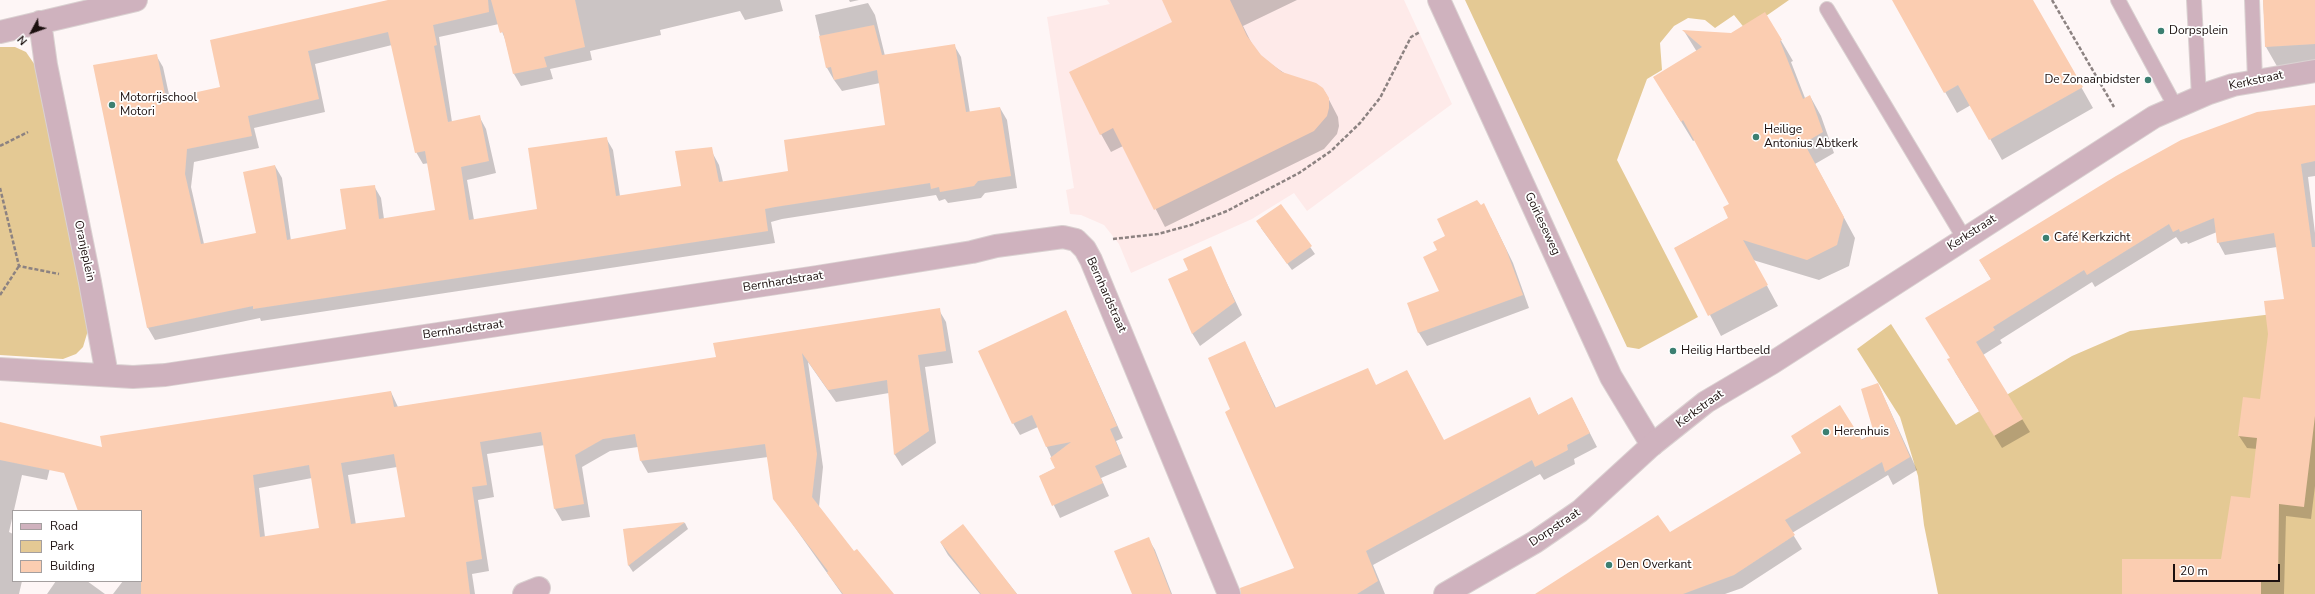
<!DOCTYPE html>
<meta charset="utf-8">
<style>
body{margin:0}
#map{position:relative;width:2315px;height:594px;overflow:hidden;background:#fef6f6;font-family:"Nunito Sans",sans-serif}
canvas{display:block}
.legend{position:absolute;left:12px;top:510px;width:130px;height:72px;box-sizing:border-box;background:#fff;border:1px solid #a49f9f;margin:0;padding:5px 7px;list-style:none;font-size:12px;color:#1b0f0e}
.legend li{display:flex;align-items:center;gap:8px;height:20px}
.legend b{width:20px;border:1px solid #a49f9f}
.north{position:absolute;left:12px;top:12px;width:40px;height:40px;-webkit-text-stroke:3px #fff;paint-order:stroke;rotate:229deg;font-size:11px;font-weight:700;line-height:16px;text-align:center;color:#1b0f0e}
.north::after{content:'';display:block;margin:auto;width:14px;height:18px;background:#1b0f0e;clip-path:polygon(50% 0,100% 100%,50% 72%,0 100%)}
.scale{position:absolute;left:2173px;top:564px;width:107px;height:18px;box-sizing:border-box;border:2px solid #1b0f0e;border-top:0;padding-left:5px;font-size:12px;line-height:14px;white-space:nowrap;color:#1b0f0e;-webkit-text-stroke:3px #fff;paint-order:stroke}
</style>
<div id="map">
<canvas width="2315" height="594"></canvas>
<ul class="legend">
<li><b style="height:5px;background:#cfb2be"></b>Road</li>
<li><b style="height:11px;background:#e4c994"></b>Park</li>
<li><b style="height:11px;background:#fbcdb1"></b>Building</li>
</ul>
<div class="north">N</div>
<div class="scale">20 m</div>
</div>
<script>
const c = document.querySelector('canvas').getContext('2d');
c.lineJoin = 'round';
function paint(path, color) {
  c.fillStyle = color;
  c.fill(path, 'evenodd');
}
function poly(rows) {
  const path = new Path2D();
  for (const r of rows) {
    path.moveTo(r[0], r[1]);
    for (let i = 2; i < r.length; i += 2) path.lineTo(r[i], r[i + 1]);
  }
  return path;
}
function strokePath(path, color, width, dash) {
  c.strokeStyle = color;
  c.lineWidth = width;
  c.lineCap = dash ? 'butt' : 'round';
  c.setLineDash(dash || []);
  c.stroke(path);
}
function write(font, color, halo, rows, align = 'center') {
  c.font = font + ' "Nunito Sans",sans-serif';
  c.lineWidth = 3.5;
  c.setLineDash([]);
  c.textBaseline = 'middle';
  c.strokeStyle = halo;
  c.fillStyle = color;
  for (const [text, x, y, turn = 0] of rows) {
    c.save();
    c.translate(x, y);
    c.rotate((+turn || 0) * Math.PI / 180);
    c.textAlign = isNaN(turn) ? turn : align;
    if (halo) c.strokeText(text, 0, 0);
    c.fillText(text, 0, 0);
    c.restore();
  }
}
paint(poly([
 [1107,0,1404,0,1452,104,1307,211,1294,193,1252,219,1131,273,1119,244,1104,225,1081,215,1070,214,1066,190,1074,188,1047,17,1110,4]
]), '#feeae9');
paint(poly([
 [1465,0,1789,0,1746,30,1734,15,1715,28,1705,20,1688,18,1674,26,1660,43,1662,70,1647,79,1617,160,1698,317,1639,349,1627,347],
 [0,47,15,47,26,52,37,68,89,327,83,347,76,354,63,359,0,355],
 [2315,309,2315,594,1938,594,1924,525,1918,476,1900,417,1857,349,1891,324,1956,425,2072,356,2130,331]
]), '#e4c994');
paint(poly([
 [391,0,780,0,783,11,745,20,740,11,660,30,661,35,590,51,592,60,550,69,553,79,521,86,514,74,505,39,499,24,439,37,452,122,479,116,486,129,496,173,467,180,474,220,538,210,606,138,613,150,620,196,682,187,712,152,719,165,723,182,790,172,886,126,880,83,842,91,834,80,827,68,815,15,868,3,875,15,885,56,954,45,961,57,970,113,1000,108,1007,120,1017,188,985,193,981,198,948,203,945,199,939,201,936,195,782,219,771,222,775,243,261,321,260,318,155,340,148,328,95,66,156,55,163,67,170,99,221,88],
 [392,45,416,152,423,164,429,163,436,211,384,219,381,198,374,186,347,230,291,241,282,178,275,166,257,234,204,244,191,187,194,162,259,148,254,128,325,112,315,64],
 [849,0,859,0,850,2],
 [1163,0,1297,0,1243,26,1254,48,1265,60,1290,77,1325,92,1338,117,1339,126,1337,134,1324,149,1165,227,1123,146,1111,152,1101,134,1174,22],
 [1893,0,2032,0,2093,108,2002,160,1971,105,1957,113],
 [2263,0,2315,0,2315,65,2278,68,2266,47],
 [1765,13,1793,61,1791,62,1805,98,1810,96,1821,116,1834,153,1815,164,1855,238,1849,266,1819,280,1753,260,1778,306,1721,336,1675,248,1729,218,1730,204,1695,140,1693,141,1666,97,1697,52,1684,31,1731,34],
 [2315,106,2315,176,2308,177,2315,233,2315,486,2311,519,2286,516,2284,594,2123,594,2222,560,2251,499,2257,449,2247,448,2239,436,2261,400,2285,300,2277,247,2225,255,2218,242,2217,232,2188,244,2187,242,2181,244,2176,237,2095,287,2092,282,2000,340,2002,343,1983,355,2030,432,2002,448,1955,372,1951,358,1991,279,1980,261],
 [1281,205,1315,254,1292,270,1261,228],
 [1491,218,1513,263,1529,308,1427,346,1419,333,1409,304,1441,292,1438,251],
 [1210,248,1242,315,1200,346,1192,333,1189,270],
 [939,310,946,322,953,363,925,367,936,443,902,466,895,455,889,393,836,402,808,362,823,467,819,507,854,552,893,594,842,594,774,498,768,457,648,473,641,461,638,447,610,451,582,467,590,517,562,521,555,509,545,445,487,454,494,497,478,500,489,571,472,574,475,594,113,594,123,581,141,581,141,511,79,511,55,448,47,480,22,475,9,532,13,534,13,581,22,581,19,594,0,594,0,423,103,448,391,392,398,407,717,358],
 [397,467,406,518,356,525,348,475],
 [312,478,320,529,265,537,259,488],
 [1066,311,1123,438,1116,441,1127,467,1101,478,1109,496,1060,518,1040,476,1056,468,1038,427,1020,435,1013,423],
 [1245,343,1276,408,1377,386,1407,371,1444,441,1529,399,1539,416,1572,398,1597,447,1574,459,1575,464,1544,480,1540,474,1373,565,1385,594,1288,594,1295,569,1231,410],
 [1878,384,1917,470,1893,485,1888,475,1792,533,1802,549,1742,588,1725,594,1537,594,1669,533,1875,433],
 [685,523,688,529,633,572,629,566,625,529],
 [963,526,1017,594,980,594,948,555,941,543],
 [1148,538,1155,550,1172,594,1133,594],
 [56,581,87,581,105,594,47,594]
]), '#0003');
paint(poly([
 [388,0,488,0,489,12,433,25,437,45,434,46,448,122,480,115,489,161,461,167,469,220,537,209,528,148,607,137,616,196,681,186,675,151,712,147,719,182,788,171,784,140,885,125,877,70,834,80,831,67,826,68,819,36,874,25,882,55,955,44,966,112,1000,107,1011,176,978,181,974,186,940,192,939,187,931,189,930,183,775,207,765,209,768,231,253,309,253,306,147,328,93,65,157,54,166,99,220,87,210,40],
 [388,32,415,153,425,151,435,210,379,219,375,185,340,189,346,229,287,240,275,165,243,172,256,233,201,244,185,174,187,149,252,136,248,116,319,99,308,51],
 [491,0,575,0,585,47,544,57,547,67,513,74,503,32,500,33],
 [1162,0,1230,0,1247,36,1261,55,1282,72,1316,83,1323,88,1329,98,1329,108,1327,116,1314,131,1154,210,1113,128,1100,135,1069,72,1172,22],
 [1892,0,2033,0,2083,87,1989,140,1958,85,1944,93],
 [2263,0,2315,0,2315,44,2265,47],
 [1765,12,1782,40,1780,41,1803,99,1810,95,1823,132,1804,143,1844,217,1837,245,1807,260,1743,240,1768,285,1708,316,1674,248,1728,218,1723,207,1729,204,1683,120,1681,122,1653,77,1702,47,1682,30,1731,33],
 [2315,105,2315,161,2301,164,2312,247,2315,247,2315,416,2304,507,2279,504,2278,582,2261,582,2261,594,2122,594,2122,559,2221,559,2231,496,2250,498,2257,438,2238,436,2243,397,2260,399,2268,334,2264,301,2284,299,2274,233,2217,243,2214,218,2180,232,2179,229,2173,232,2169,224,2087,275,2084,270,1993,327,1995,330,1976,342,2023,419,1994,436,1947,359,1950,358,1925,318,1991,279,1979,260,2116,176,2181,140,2257,112],
 [1477,200,1481,205,1484,203,1506,249,1523,295,1418,333,1407,303,1439,291,1423,257,1437,250,1433,242,1445,236,1437,219],
 [1281,204,1312,246,1287,264,1256,221],
 [1211,246,1235,302,1192,334,1168,279,1188,270,1183,259],
 [940,308,946,351,918,355,929,431,894,455,887,380,828,390,802,353,817,454,812,497,854,551,857,549,894,594,843,594,827,573,828,571,773,499,765,444,640,461,635,434,603,439,575,455,584,504,554,509,541,432,480,442,487,485,472,487,482,559,466,562,470,594,141,594,141,511,78,511,64,473,0,460,0,422,102,447,100,436,391,391,394,407,716,357,713,343],
 [394,454,405,517,351,524,341,463],
 [309,465,319,528,260,537,253,475],
 [1066,310,1117,426,1110,429,1121,454,1095,466,1103,483,1052,506,1039,476,1055,468,1050,458,1071,442,1046,447,1032,415,1012,424,978,351],
 [1245,341,1275,408,1368,368,1376,385,1407,370,1444,440,1530,397,1538,415,1572,397,1590,433,1567,445,1568,450,1535,467,1532,460,1366,551,1378,581,1357,594,1241,594,1240,588,1294,568,1225,412,1230,409,1208,358],
 [1878,383,1910,457,1885,472,1882,462,1785,520,1795,535,1734,575,1683,594,1535,594,1658,515,1670,532,1801,453,1791,436,1840,405,1862,440,1874,433,1861,389],
 [685,522,628,566,623,529],
 [963,524,1017,594,981,594,940,542],
 [1149,537,1164,576,1171,594,1132,594,1114,551]
]), '#fbcdb1');
const service = poly([
 [2118,0,2175,106],
 [2194,0,2199,97],
 [2252,0,2255,80],
 [1827,9,1964,238]
]);
const minor = poly([
 [1439,0,1611,377,1652,445],
 [40,22,46,65,90,282,107,375],
 [0,32,136,0],
 [0,369,133,377,165,375,817,277,972,252,996,246,1063,237,1076,240,1085,249,1091,260,1229,594],
 [524,594,539,588]
]);
const tertiary = poly([
 [1445,594,1535,542,1580,511,1652,445,1706,402,1772,363,2154,117,2209,93,2233,85,2315,71]
]);
strokePath(service, '#dad1d1', 16);
strokePath(minor, '#dad1d1', 24);
strokePath(tertiary, '#dad1d1', 24);
strokePath(poly([
 [2052,0,2114,107],
 [0,146,28,132],
 [0,188,19,266,59,274],
 [1113,239,1158,234,1191,225,1227,211,1299,173,1331,151,1360,123,1380,98,1411,37,1420,32],
 [0,295,19,266]
]), '#8c8281', 2.5, [4, 2]);
strokePath(service, '#cfb2be', 14);
strokePath(minor, '#cfb2be', 22);
strokePath(tertiary, '#cfb2be', 22);
for (const [x, y, r, color] of [
 [2161,31,4,"#3c7f71"],
 [2148,80,4,"#3c7f71"],
 [112,105,4,"#3c7f71"],
 [1756,137,4,"#3c7f71"],
 [2046,238,4,"#3c7f71"],
 [1673,351,4,"#3c7f71"],
 [1826,432,4,"#3c7f71"],
 [1609,565,4,"#3c7f71"]
]) {
  const dot = new Path2D();
  dot.arc(x, y, r, 0, 2 * Math.PI);
  c.fillStyle = color;
  c.fill(dot);
  strokePath(dot, '#fff', 1.5);
}
write('12px', '#1b0f0e', '#fff', [
 ["Dorpsplein",2169,31],
 ["De Zonaanbidster",2140,80,"right"],
 ["Motorrijschool",120,98],
 ["Motori",120,112],
 ["Heilige",1764,130],
 ["Antonius Abtkerk",1764,144],
 ["Café Kerkzicht",2054,238],
 ["Heilig Hartbeeld",1681,351],
 ["Herenhuis",1834,432],
 ["Den Overkant",1617,565]
], 'left');
write('12px', '#1b0f0e', '#fff', [
 ["Kerkstraat",2256,81,-12],
 ["Goirleseweg",1542,224,65],
 ["Kerkstraat",1972,233,-33],
 ["Oranjeplein",84,251,78],
 ["Bernhardstraat",783,282,-9],
 ["Bernhardstraat",1106,295,66],
 ["Bernhardstraat",463,330,-8],
 ["Kerkstraat",1700,409,-36],
 ["Dorpstraat",1555,528,-34]
]);
</script>
